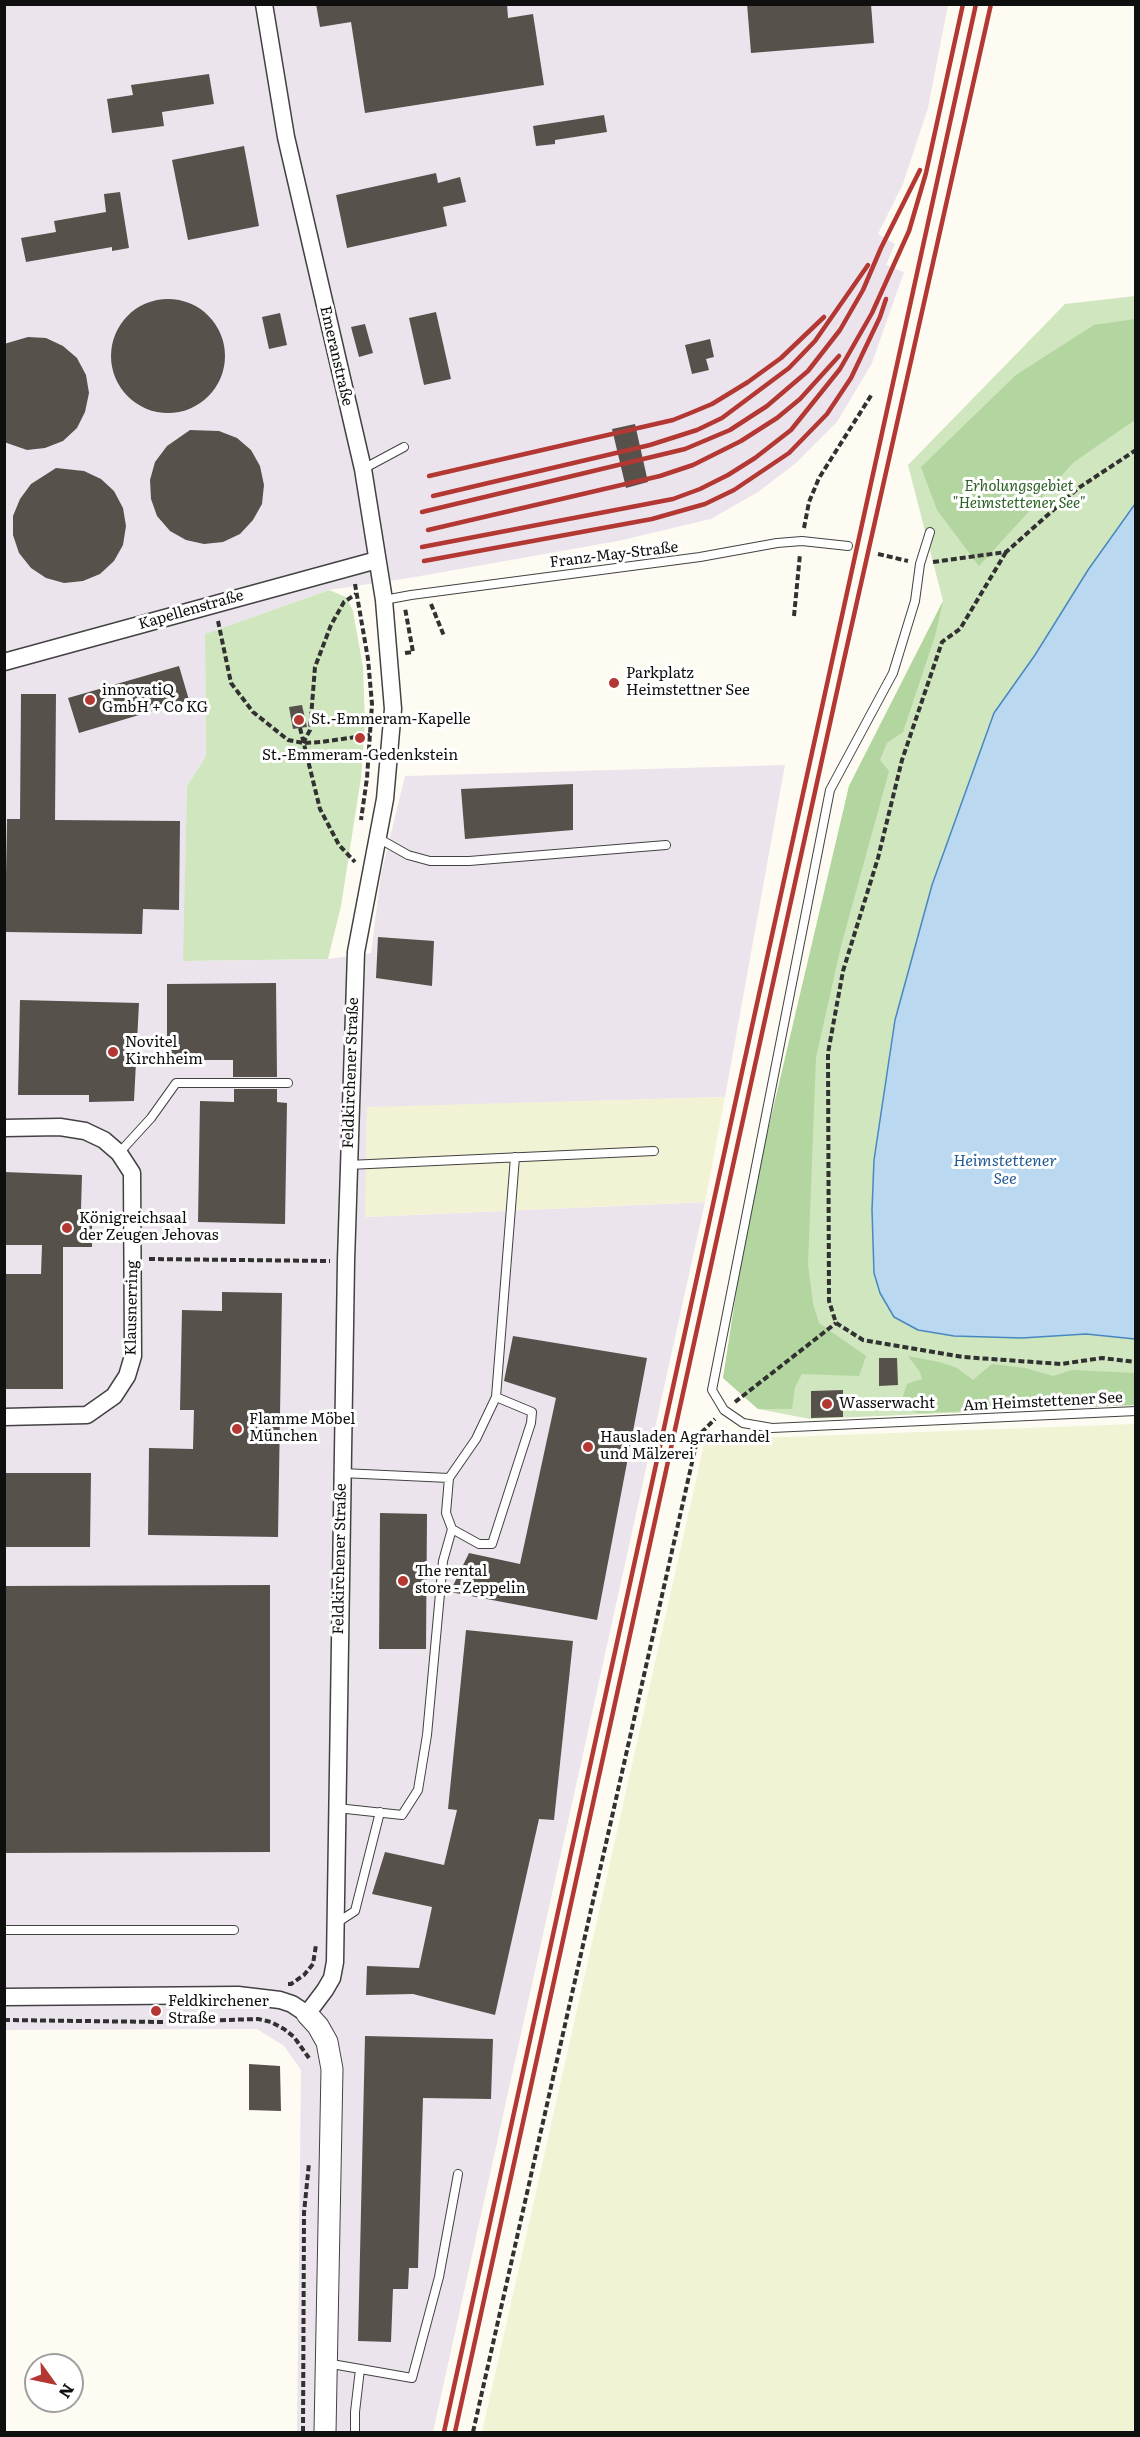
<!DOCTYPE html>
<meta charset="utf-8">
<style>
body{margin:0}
#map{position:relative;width:1140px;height:2437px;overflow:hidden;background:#fefcf2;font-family:Literata,serif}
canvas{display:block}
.frame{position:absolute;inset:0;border:6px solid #0f0f0f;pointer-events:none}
.north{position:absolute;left:24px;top:2353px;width:60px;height:60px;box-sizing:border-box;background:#fff;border:2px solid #9f9f9f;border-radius:50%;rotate:123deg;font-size:16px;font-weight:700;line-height:24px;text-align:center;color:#0f0f0f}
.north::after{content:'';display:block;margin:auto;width:21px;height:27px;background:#b33833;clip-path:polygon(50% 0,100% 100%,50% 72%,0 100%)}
</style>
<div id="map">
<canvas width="1140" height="2437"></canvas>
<div class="frame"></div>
<div class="north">N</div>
</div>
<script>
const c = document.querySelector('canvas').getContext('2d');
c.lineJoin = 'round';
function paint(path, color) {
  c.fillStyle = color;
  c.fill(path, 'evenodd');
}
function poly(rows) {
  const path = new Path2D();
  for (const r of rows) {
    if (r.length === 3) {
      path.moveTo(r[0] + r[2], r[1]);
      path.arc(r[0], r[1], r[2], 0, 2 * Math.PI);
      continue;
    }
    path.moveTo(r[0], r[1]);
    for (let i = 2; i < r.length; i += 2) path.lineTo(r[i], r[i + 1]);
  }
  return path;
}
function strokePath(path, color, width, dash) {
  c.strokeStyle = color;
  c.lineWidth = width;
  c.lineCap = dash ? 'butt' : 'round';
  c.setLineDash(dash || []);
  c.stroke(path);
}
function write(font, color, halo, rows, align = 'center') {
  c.font = font + ' Literata,serif';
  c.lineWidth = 6;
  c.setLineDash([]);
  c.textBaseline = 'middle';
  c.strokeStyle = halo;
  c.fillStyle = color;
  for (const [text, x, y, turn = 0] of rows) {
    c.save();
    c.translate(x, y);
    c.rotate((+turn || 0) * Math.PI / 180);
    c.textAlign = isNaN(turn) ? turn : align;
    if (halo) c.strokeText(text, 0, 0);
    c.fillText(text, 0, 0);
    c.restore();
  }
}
paint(poly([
 [4,5,948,5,928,108,903,184,878,234,895,244,886,265,904,272,872,363,837,422,796,463,758,492,711,519,618,541,415,577,329,590,205,634,206,756,187,786,184,961,328,959,371,953,381,874,405,776,785,765,725,1097,367,1108,366,1217,705,1202,433,2432,297,2432,301,2070,284,2046,257,2029,5,2030]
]), '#ece4ed');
paint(poly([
 [725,1097,705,1202,365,1217,367,1107],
 [1135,1424,1135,2432,482,2432,705,1440]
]), '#f2f2d4');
paint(poly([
 [1135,296,1135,504,1088,570,1035,655,994,713,932,885,895,1020,874,1160,874,1273,954,1336,1022,1338,1086,1334,1135,1339,1135,1405,810,1419,758,1409,723,1378,849,786,943,601,908,465,1065,304],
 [329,590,346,597,353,611,363,667,365,722,361,778,341,906,328,959,183,961,187,786,206,756,205,634]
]), '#cfe6be');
paint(poly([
 [1135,319,1135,420,1074,462,979,566,937,510,921,467,1016,375,1094,325],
 [943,601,935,636,903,732,887,743,880,760,889,771,841,946,816,1057,808,1264,813,1304,819,1323,866,1356,859,1376,802,1374,795,1387,792,1409,758,1409,723,1378,748,1215,849,786],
 [908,1356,939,1362,957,1368,973,1380,992,1364,1025,1368,1053,1376,1072,1370,1135,1373,1135,1405,917,1413,900,1405,907,1384,922,1379,920,1372]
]), '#b3d59f');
const water = poly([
 [1135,504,1135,1339,1086,1334,1022,1338,954,1336,918,1330,894,1317,880,1293,874,1273,872,1210,874,1160,895,1020,932,885,994,713,1035,655,1088,570,1135,504]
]);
paint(water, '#bbd8f1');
strokePath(water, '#4987c1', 1.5);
paint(poly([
 [316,4,507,4,508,18,533,14,544,85,365,113,351,22,320,27],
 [747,4,871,4,874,43,751,53],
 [209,74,214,104,162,112,164,126,112,133,107,99,133,95,131,85],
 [604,115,607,132,555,140,555,144,536,146,533,126],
 [244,146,259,226,188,240,172,160],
 [436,173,438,183,460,177,466,202,443,207,447,226,347,248,336,195],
 [120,192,129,248,112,251,112,247,26,262,21,238,56,232,54,221,106,212,104,194],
 [168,356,57],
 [436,312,451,379,424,385,409,318],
 [280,313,287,345,269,349,262,317],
 [365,324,373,353,359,357,351,327],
 [28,337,46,338,63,346,77,358,86,375,89,393,85,412,77,428,63,441,45,448,27,450,4,442,4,344],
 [710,339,714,357,706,359,709,370,692,374,685,345],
 [635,424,648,482,626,488,612,429],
 [190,430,219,431,237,438,251,450,260,466,264,485,262,504,253,520,240,534,223,542,204,544,186,540,170,531,157,516,151,499,150,480,155,462,167,446],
 [56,468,84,471,101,479,114,491,123,508,126,526,123,545,114,561,100,574,83,581,64,583,46,578,31,568,19,553,13,535,13,516,20,499,31,484],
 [179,666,189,700,79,733,68,698],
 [21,694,56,694,55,820,180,821,179,910,143,909,142,934,5,932,7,819,20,819],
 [302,705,307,727,293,729,289,707],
 [573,784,573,830,465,839,461,789],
 [378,937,434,941,432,986,376,978],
 [276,983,277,1077,233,1077,233,1060,167,1060,167,984],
 [20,1000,139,1003,134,1101,89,1102,89,1095,18,1095],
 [234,1089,277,1089,277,1102,287,1103,285,1224,198,1222,200,1101,234,1102],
 [4,1172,82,1175,81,1209,92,1210,92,1247,63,1247,63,1389,4,1389,4,1274,41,1274,42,1245,4,1245],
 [222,1292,282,1293,278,1537,148,1535,149,1448,193,1449,194,1410,180,1410,182,1310,222,1311],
 [513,1336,647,1358,597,1620,450,1592,469,1553,520,1564,556,1398,504,1381],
 [879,1358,897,1358,898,1385,879,1386],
 [843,1390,843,1417,811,1418,811,1391],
 [4,1473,91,1473,90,1547,4,1547],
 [380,1513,427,1514,426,1649,379,1649],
 [270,1585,270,1852,4,1853,4,1586],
 [466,1630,573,1641,554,1820,539,1819,495,2015,413,1994,366,1995,367,1966,419,1968,432,1907,372,1894,385,1852,444,1865,457,1810,448,1809],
 [365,2036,493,2039,491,2099,423,2098,418,2268,409,2268,408,2289,393,2289,391,2342,358,2341],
 [249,2064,280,2066,281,2111,249,2110]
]), '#57514c');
const service = poly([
 [363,469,404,447],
 [930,532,920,564,915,601,893,673,830,790,712,1390,724,1410,743,1423,772,1428,1136,1411],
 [384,600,411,595,700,557,777,543,802,541,848,546],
 [378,838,408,855,430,861,469,861,666,845],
 [119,1153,151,1118,176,1083,288,1083],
 [348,1165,654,1151],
 [496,1397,515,1157],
 [342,1473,449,1478,476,1439,496,1397,532,1412,531,1423,492,1544,479,1544,452,1529,446,1513,449,1478],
 [337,1808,402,1815,418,1790,427,1735,443,1561,452,1529],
 [335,1924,355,1911,380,1812],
 [4,1930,234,1930],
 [326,2363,412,2378,439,2277,458,2174],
 [355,2432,355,2412,360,2369]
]);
const minor = poly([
 [4,662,377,560],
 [4,1128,60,1127,85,1131,104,1140,119,1153,132,1173,133,1356,127,1376,114,1396,87,1415,4,1417],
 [4,1997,238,1995,280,2000,292,2004,307,2014,325,1990,332,1978,335,1962,346,1261,356,952,385,799,393,709,384,600,363,469,286,137,264,4]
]);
const tertiary = poly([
 [307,2014,318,2026,327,2042,332,2069,325,2432]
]);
strokePath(service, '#424242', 10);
strokePath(minor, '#424242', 19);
strokePath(tertiary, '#424242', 23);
strokePath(poly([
 [804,528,809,502,819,478,872,394],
 [1006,552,960,629,942,642,902,760,878,858,843,971,828,1053,829,1301,836,1323,863,1340,963,1357,1061,1364,1102,1358,1136,1362],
 [878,554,908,561],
 [933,562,1006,552,1077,489,1136,450],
 [355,584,368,659,372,704,367,778,361,820],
 [431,604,444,636],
 [794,616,800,554],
 [218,621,231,683,253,712,288,740,303,743,321,742,370,735],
 [405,653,413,652,405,608],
 [300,728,320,809,339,845,355,862],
 [303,743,310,730,315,667,331,625,344,602,356,594],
 [149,1259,330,1261],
 [735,1402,836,1323],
 [288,1984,291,1984,304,1975,313,1964,316,1945],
 [4,2020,160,2022,258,2019,271,2022,284,2029,294,2037,309,2058],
 [303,2432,304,2213,309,2163],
 [473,2432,698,1436,715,1419]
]), '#313131', 4, [6, 3]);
strokePath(service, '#fff', 8);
strokePath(minor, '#fff', 16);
strokePath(tertiary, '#fff', 21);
strokePath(poly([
 [429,476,673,420,688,414,712,404,748,382,781,358,824,317],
 [433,496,650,445,697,430,722,418,789,368,815,341,868,265],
 [422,512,685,449,730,430,767,406,808,371,840,330,863,290,881,248,920,170],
 [428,530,660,476,693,465,741,441,777,418,800,399,839,356],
 [422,547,673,499,700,489,728,475,755,458,791,430,840,369,872,313,909,231,926,173,963,4],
 [424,561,652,519,705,504,734,490,789,453,827,414,851,378,880,317,886,299],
 [444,2432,976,4],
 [455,2432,843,664,991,4]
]), '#b33833', 4.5);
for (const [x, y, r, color] of [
 [614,683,6,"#b33833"],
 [90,700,6,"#b33833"],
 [299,720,6,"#b33833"],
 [360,738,6,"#b33833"],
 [113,1052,6,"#b33833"],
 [67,1228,6,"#b33833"],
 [827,1404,6,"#b33833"],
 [237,1429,6,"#b33833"],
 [588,1447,6,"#b33833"],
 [403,1581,6,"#b33833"],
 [156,2011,6,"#b33833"]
]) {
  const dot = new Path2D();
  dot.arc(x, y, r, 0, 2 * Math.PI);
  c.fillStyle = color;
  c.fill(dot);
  strokePath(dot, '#fff', 2);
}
write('15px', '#0f0f0f', '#fff', [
 ["Emeranstraße",336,356,77],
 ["Franz-May-Straße",614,555,-7],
 ["Kapellenstraße",191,610,-16],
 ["Feldkirchener Straße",351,1073,-88],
 ["Klausnerring",132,1308,-89],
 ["Am Heimstettener See",1043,1402,-3],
 ["Feldkirchener Straße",340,1559,-89]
]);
write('italic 15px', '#2c6125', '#fff', [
 ["Erholungsgebiet",1019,487],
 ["\"Heimstettener See\"",1019,504]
]);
write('15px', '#0f0f0f', '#fff', [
 ["Parkplatz",626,674],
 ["Heimstettner See",626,691],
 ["innovatiQ",102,691],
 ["GmbH + Co KG",102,708],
 ["St.-Emmeram-Kapelle",311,720],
 ["St.-Emmeram-Gedenkstein",360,756,"center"],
 ["Novitel",125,1043],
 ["Kirchheim",125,1060],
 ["Königreichsaal",79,1219],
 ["der Zeugen Jehovas",79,1236],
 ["Wasserwacht",839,1404],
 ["Flamme Möbel",249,1420],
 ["München",249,1437],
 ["Hausladen Agrarhandel",600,1438],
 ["und Mälzerei",600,1455],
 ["The rental",415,1572],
 ["store - Zeppelin",415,1589],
 ["Feldkirchener",168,2002],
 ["Straße",168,2019]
], 'left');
write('italic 16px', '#235a96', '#fff', [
 ["Heimstettener",1005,1161],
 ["See",1005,1179]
]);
</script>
